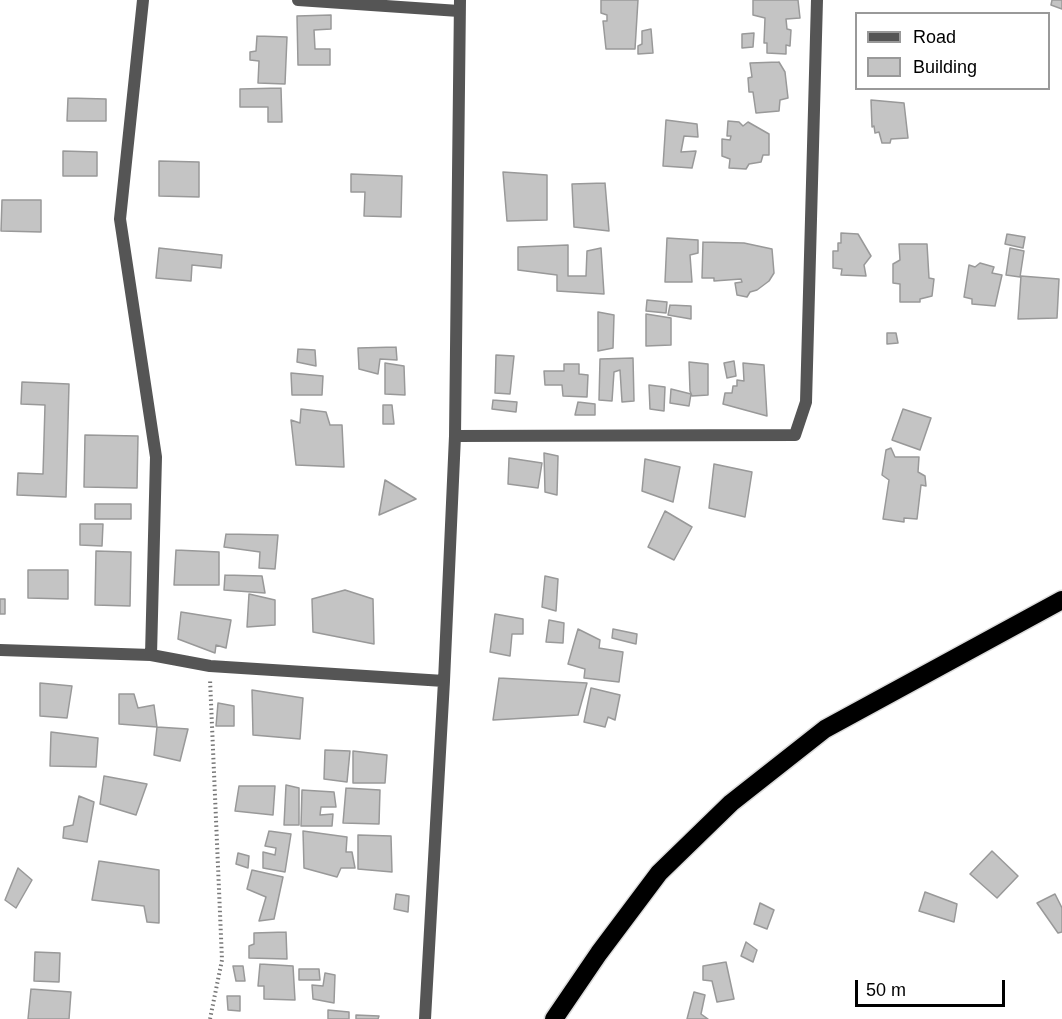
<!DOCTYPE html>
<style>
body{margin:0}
#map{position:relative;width:1062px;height:1019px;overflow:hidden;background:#fff;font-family:Arial,sans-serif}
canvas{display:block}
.legend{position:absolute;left:855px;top:12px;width:195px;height:78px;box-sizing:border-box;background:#fff;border:2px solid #999;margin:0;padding:8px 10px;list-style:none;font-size:18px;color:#000}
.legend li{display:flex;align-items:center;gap:12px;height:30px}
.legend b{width:30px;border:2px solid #999}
.scale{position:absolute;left:855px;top:980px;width:150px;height:27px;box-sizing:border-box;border:3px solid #000;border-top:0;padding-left:8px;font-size:18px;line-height:21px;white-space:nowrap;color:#000;-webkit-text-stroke:4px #fff;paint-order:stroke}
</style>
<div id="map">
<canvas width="1062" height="1019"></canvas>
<ul class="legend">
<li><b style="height:8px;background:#555"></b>Road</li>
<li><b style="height:16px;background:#c4c4c4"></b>Building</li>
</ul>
<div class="scale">50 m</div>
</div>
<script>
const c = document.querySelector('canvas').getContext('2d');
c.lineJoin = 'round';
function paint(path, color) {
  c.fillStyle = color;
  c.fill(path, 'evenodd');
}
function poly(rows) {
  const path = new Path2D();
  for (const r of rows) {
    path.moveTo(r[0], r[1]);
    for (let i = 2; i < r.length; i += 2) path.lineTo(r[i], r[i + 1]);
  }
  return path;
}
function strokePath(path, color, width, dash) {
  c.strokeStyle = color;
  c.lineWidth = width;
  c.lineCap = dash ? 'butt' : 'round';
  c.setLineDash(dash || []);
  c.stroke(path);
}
const building = poly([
 [601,0,638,0,635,49,606,49,603,21,607,21,607,15,601,13,601,0],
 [753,0,798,0,800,18,786,19,787,29,791,30,790,46,786,45,786,54,767,53,767,43,764,43,765,18,753,15,753,0],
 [1052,0,1062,0,1062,9,1051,5,1052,0],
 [331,15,331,29,314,30,315,49,330,49,330,65,298,65,297,16,331,15],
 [651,29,653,53,638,54,638,46,642,44,642,31,651,29],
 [754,33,753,47,742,48,742,34,754,33],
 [257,36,287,37,285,84,258,83,259,61,250,60,250,52,256,51,257,36],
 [779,62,785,72,788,98,780,100,779,111,756,113,753,92,749,92,748,78,752,77,750,63,779,62],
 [281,88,282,122,268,122,268,107,240,107,240,89,281,88],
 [68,98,106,99,106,121,67,121,68,98],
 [871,100,904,103,908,138,891,139,890,143,882,143,879,132,875,133,874,126,872,127,871,100],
 [666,120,697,124,698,137,684,136,681,152,696,151,692,168,663,166,666,120],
 [728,121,739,122,743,126,748,122,769,134,769,155,763,155,761,162,749,164,746,169,729,168,730,159,722,156,722,139,730,140,731,136,727,136,728,121],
 [63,151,97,152,97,176,63,176,63,151],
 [159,161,199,162,199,197,159,196,159,161],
 [503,172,547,175,547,220,507,221,503,172],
 [351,174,402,176,401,217,364,216,365,192,351,192,351,174],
 [605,183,609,231,574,227,572,184,605,183],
 [2,200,41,200,41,232,1,231,2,200],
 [841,233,858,234,871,256,864,265,866,276,841,275,842,269,833,268,833,251,838,251,838,243,841,243,841,233],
 [1007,234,1025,237,1023,248,1005,244,1007,234],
 [667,238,698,240,698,253,690,255,692,282,665,282,667,238],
 [703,242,744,243,772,249,774,273,769,281,757,290,750,292,747,297,737,295,735,283,742,282,741,279,714,281,714,278,702,278,703,242],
 [899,244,927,244,929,278,934,279,932,296,920,299,920,302,900,302,900,284,893,283,893,264,900,260,899,244],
 [568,245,568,276,586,276,587,251,601,248,604,294,557,291,557,275,518,270,518,247,568,245],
 [159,248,222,255,221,268,192,265,191,281,156,278,159,248],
 [1010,248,1024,251,1020,277,1006,275,1010,248],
 [980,263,994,267,992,273,1002,275,995,306,972,304,972,299,964,297,969,265,975,267,980,263],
 [1021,276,1059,279,1057,318,1018,319,1021,276],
 [647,300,667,302,666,313,646,311,647,300],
 [670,305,691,306,691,319,668,315,670,305],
 [598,312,614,315,613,348,598,351,598,312],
 [646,314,671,318,671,345,646,346,646,314],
 [887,333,896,333,898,343,887,344,887,333],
 [396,347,397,360,380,359,378,374,359,369,358,348,396,347],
 [298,349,315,350,316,366,297,362,298,349],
 [496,355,514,356,510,394,495,393,496,355],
 [633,358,634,401,622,402,620,370,614,372,612,401,599,400,600,359,633,358],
 [734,361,736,376,727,378,724,363,734,361],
 [689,362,708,364,708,395,692,396,690,391,689,362],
 [385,363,404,366,405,395,385,394,385,363],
 [743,363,764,365,767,416,723,404,725,393,732,393,733,386,737,386,737,380,744,381,743,363],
 [564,364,579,364,579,374,588,375,587,397,563,396,562,385,545,385,544,371,564,371,564,364],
 [291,373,323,376,322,395,292,395,291,373],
 [22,382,69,384,66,497,17,495,18,473,43,474,45,405,21,404,22,382],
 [649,385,665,387,664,411,650,409,649,385],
 [671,389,691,394,689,406,670,403,671,389],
 [493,400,517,402,516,412,492,409,493,400],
 [578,402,595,404,595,415,575,415,578,402],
 [383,405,392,405,394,424,383,424,383,405],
 [301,409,326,412,330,425,342,425,344,467,296,465,291,420,300,423,301,409],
 [903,409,931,418,920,450,892,440,903,409],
 [85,435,138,436,137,488,84,487,85,435],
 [891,448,895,457,919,457,918,472,925,476,926,486,921,485,917,519,904,518,904,522,883,519,889,480,882,475,886,450,891,448],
 [544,453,558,456,557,495,545,492,544,453],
 [509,458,542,463,538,488,508,484,509,458],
 [645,459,680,467,673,502,642,491,645,459],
 [714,464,752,472,745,517,709,508,714,464],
 [385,480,416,499,379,515,385,480],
 [95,504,131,504,131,519,95,519,95,504],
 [665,511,692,527,674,560,648,547,665,511],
 [80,524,103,524,102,546,80,545,80,524],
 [226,534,278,535,275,569,259,568,260,552,224,547,226,534],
 [176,550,219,552,219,585,174,585,176,550],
 [96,551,131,552,130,606,95,605,96,551],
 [28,570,68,570,68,599,28,598,28,570],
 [225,575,262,576,265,593,224,590,225,575],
 [545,576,558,579,556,611,542,607,545,576],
 [345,590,373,599,374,644,313,632,312,599,345,590],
 [249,594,275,600,275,625,247,627,249,594],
 [0,599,5,599,5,614,0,614,0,599],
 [181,612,231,620,226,648,216,645,215,653,178,639,181,612],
 [495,614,523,619,523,634,512,634,510,656,490,652,495,614],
 [549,620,564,623,563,643,546,642,549,620],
 [578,629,600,640,599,648,623,652,619,682,584,678,585,669,568,664,578,629],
 [613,629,637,634,636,644,612,638,613,629],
 [499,678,587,683,578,715,493,720,499,678],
 [40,683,72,686,67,718,40,716,40,683],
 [591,688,620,695,615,720,608,717,605,727,584,722,591,688],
 [252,690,303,698,300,739,253,735,252,690],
 [119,694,134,694,138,708,154,705,157,727,119,724,119,694],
 [218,703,234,706,234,726,216,726,218,703],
 [157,727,188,729,180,761,154,755,157,727],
 [51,732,98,738,96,767,50,766,51,732],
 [325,750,350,751,347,782,324,779,325,750],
 [353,751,387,755,385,783,353,783,353,751],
 [104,776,147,784,136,815,100,804,104,776],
 [286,785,299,788,299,825,284,825,286,785],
 [239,786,275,786,273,815,235,811,239,786],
 [346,788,380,790,379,824,343,823,346,788],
 [302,790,334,792,336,807,321,807,320,815,333,814,332,826,301,826,302,790],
 [79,796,94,802,87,842,63,838,64,827,73,825,79,796],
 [269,831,291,834,285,872,263,868,263,852,275,855,276,848,265,846,269,831],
 [303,831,347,837,346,852,352,852,355,868,341,868,337,877,304,868,303,831],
 [358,835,391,836,392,872,358,869,358,835],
 [992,851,1018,876,997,898,970,874,992,851],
 [238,853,249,856,248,868,236,864,238,853],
 [99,861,159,870,159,923,147,922,144,906,92,900,99,861],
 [18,868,32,880,16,908,5,900,18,868],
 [252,870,283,877,274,919,259,921,266,897,247,889,252,870],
 [925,892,957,904,954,922,919,911,925,892],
 [396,894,409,896,408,912,394,909,396,894],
 [1055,894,1062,908,1062,932,1058,933,1037,903,1055,894],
 [760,903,774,910,767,929,754,924,760,903],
 [286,932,287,959,249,958,249,946,254,944,254,933,286,932],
 [746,942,757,950,753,962,741,956,746,942],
 [35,952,60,953,59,982,34,981,35,952],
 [726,962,734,999,717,1002,712,981,703,980,703,966,726,962],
 [260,964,293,966,295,1000,264,999,264,986,258,986,260,964],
 [233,966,243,966,245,981,236,981,233,966],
 [299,969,319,969,320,980,299,980,299,969],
 [325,973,335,975,334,1003,313,999,312,985,323,986,325,973],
 [31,989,71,992,69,1019,28,1019,31,989],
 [694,992,705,995,701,1014,708,1019,687,1019,694,992],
 [227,996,240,996,240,1011,228,1010,227,996],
 [328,1010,349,1012,349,1019,328,1019,328,1010],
 [356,1015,379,1016,378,1019,356,1019,356,1015]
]);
paint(building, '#c4c4c4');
strokePath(building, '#999', 1.5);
const highway = poly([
 [554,1019,599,953,659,873,731,803,825,729,1062,600]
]);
strokePath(highway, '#dbdbdb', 21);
strokePath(poly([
 [210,1019,222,960,210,679]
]), '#777', 4, [1.5, 3]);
strokePath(poly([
 [143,0,120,219,156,457,151,655],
 [298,0,459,11],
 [455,436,795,435,806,402,817,0],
 [0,650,151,655,210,666,444,681],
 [425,1019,444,681,455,436,460,0]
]), '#555', 12);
strokePath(highway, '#000', 18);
</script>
